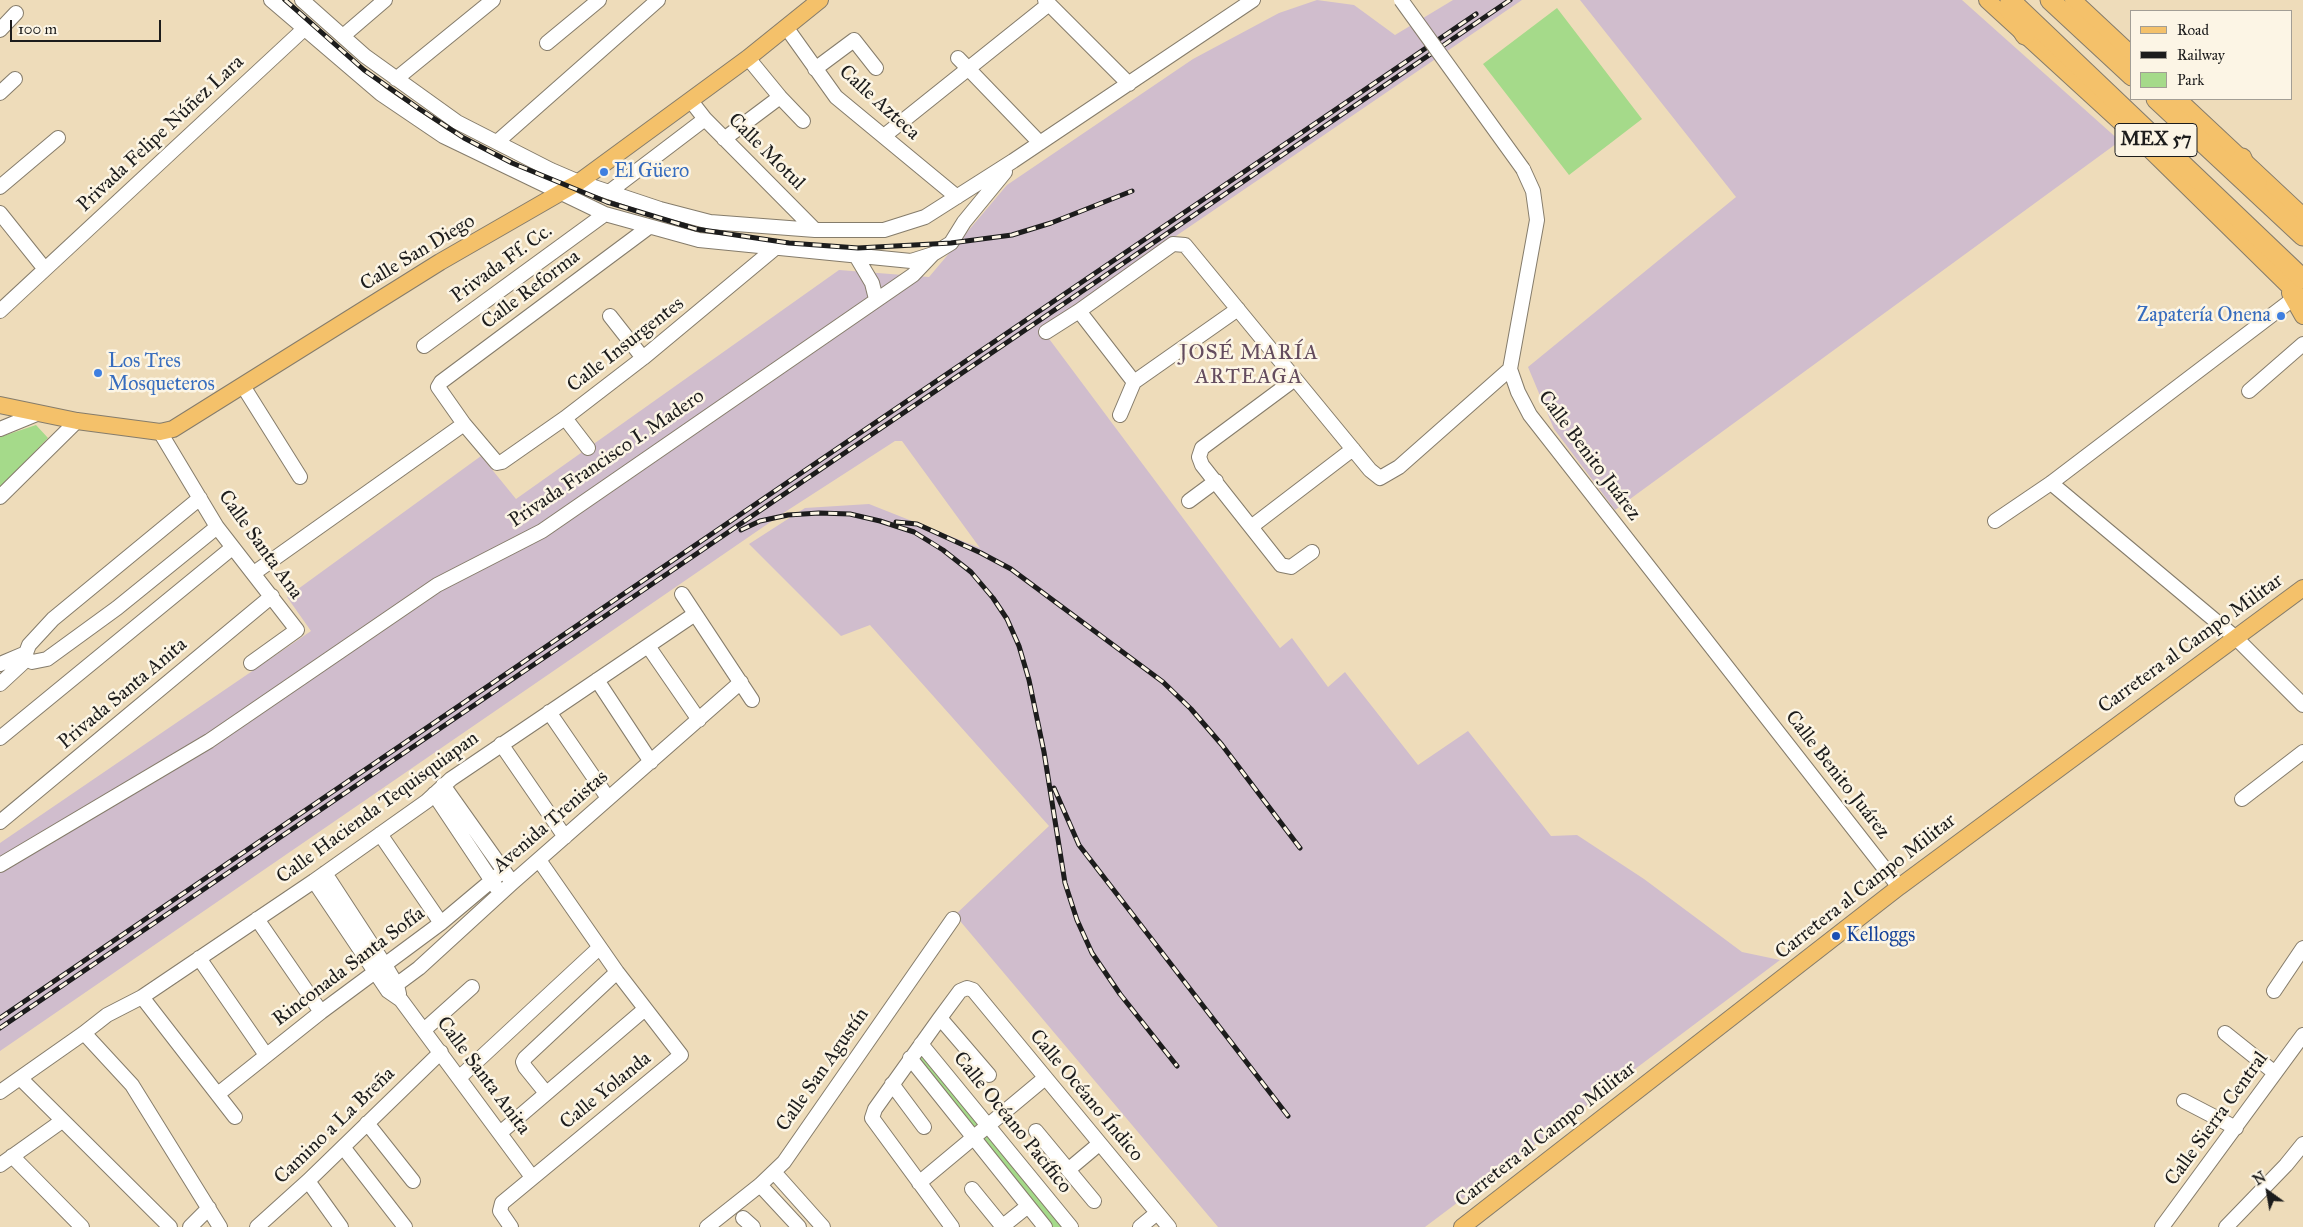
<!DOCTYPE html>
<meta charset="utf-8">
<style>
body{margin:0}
#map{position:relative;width:2303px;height:1227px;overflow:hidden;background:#eedcba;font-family:"IM FELL Great Primer",serif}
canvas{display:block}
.legend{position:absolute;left:2130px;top:10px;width:162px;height:90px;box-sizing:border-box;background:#fcf5e5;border:1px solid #a29e95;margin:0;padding:6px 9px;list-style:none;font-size:15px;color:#1c1c1c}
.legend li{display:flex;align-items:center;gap:10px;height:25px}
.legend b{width:25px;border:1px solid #a29e95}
.north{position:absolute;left:2243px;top:1167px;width:50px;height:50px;-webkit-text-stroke:4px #fcf5e5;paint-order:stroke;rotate:328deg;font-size:14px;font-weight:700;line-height:20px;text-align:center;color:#1c1c1c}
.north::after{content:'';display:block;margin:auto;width:18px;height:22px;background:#1c1c1c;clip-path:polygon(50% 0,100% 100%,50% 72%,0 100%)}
.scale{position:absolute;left:10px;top:20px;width:151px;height:22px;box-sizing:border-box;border:2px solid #1c1c1c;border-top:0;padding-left:6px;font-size:15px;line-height:18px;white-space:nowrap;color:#1c1c1c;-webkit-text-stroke:4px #fcf5e5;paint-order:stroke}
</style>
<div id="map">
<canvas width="2303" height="1227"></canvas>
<ul class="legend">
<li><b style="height:6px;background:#f4c16a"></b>Road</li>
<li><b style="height:6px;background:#1c1c1c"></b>Railway</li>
<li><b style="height:14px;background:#a5da8a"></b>Park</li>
</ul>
<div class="north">N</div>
<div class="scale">100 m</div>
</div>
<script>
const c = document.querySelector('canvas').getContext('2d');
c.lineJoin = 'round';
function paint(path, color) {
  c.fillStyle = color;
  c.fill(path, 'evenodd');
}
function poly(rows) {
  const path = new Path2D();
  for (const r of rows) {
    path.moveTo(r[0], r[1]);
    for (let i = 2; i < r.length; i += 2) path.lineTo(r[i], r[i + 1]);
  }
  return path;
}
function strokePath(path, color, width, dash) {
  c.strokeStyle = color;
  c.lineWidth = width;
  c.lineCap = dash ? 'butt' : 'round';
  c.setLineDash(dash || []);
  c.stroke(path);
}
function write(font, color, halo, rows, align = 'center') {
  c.font = font + ' "IM FELL Great Primer",serif';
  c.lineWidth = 5;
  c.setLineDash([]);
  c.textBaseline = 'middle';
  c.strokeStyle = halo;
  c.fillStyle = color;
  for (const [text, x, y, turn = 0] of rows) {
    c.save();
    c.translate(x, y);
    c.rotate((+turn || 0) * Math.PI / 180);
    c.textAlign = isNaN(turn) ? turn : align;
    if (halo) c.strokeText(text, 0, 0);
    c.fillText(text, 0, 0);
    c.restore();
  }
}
paint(poly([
 [1317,0,1354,5,1395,35,1453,0,1522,0,1041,328,1280,648,1292,638,1328,687,1345,672,1418,765,1468,731,1551,836,1577,835,1644,879,1742,952,1780,960,1425,1227,1218,1227,955,915,1049,826,870,625,841,636,749,544,805,508,869,504,980,548,902,441,895,441,785,512,0,1051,0,843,311,631,287,597,481,456,516,499,839,270,929,277,1007,185,1193,59,1279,13],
 [1580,0,1962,0,2120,141,1615,510,1554,429,1528,367,1736,197]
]), '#d0bdcd');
paint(poly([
 [1557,8,1642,119,1569,175,1483,64],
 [36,425,48,438,0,488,0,437],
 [920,1050,1068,1227,1048,1227,915,1057]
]), '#a5da8a');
const minor = poly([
 [271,0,381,94,443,136,605,214,699,240,911,261,933,254,951,243,964,222,1005,172],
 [302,0,365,56,457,122,551,170,579,182,660,209,710,222,815,230,884,230,925,217,1013,161,1253,0],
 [1045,0,1129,84],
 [786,27,836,97,957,197],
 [0,30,16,13],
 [343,36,385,0],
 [547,43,599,0],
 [748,58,780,97,803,121],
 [958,58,1040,143],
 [815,69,854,40,876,68],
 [396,79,493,0],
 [0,93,15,79],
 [691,101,705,119,815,230],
 [884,136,1049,4],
 [724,139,780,97],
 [497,142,658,0],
 [1523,169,1533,191,1537,220,1510,369,1518,392,1530,415,1899,887],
 [0,187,58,138],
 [609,192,705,119],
 [0,213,44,268],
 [649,227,441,382,438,387,464,424,497,463,502,462,565,418,643,358,774,249],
 [856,256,872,283,876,299],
 [0,311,304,29],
 [1079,311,1134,382],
 [610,316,643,358],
 [1046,332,1079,311,1173,244,1185,245,1370,470,1380,478,1399,467,1510,369],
 [424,346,605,214],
 [1295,379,1202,448,1199,457,1202,465,1281,565,1291,567,1312,552],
 [1134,382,1238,309],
 [243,386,300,477],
 [2249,391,2303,344],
 [1120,415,1134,382],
 [565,418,588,448],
 [0,429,39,413],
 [160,432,217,527,297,630,251,663],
 [2051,483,2236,638,2303,705],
 [0,497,77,421],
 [1189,501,1216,481],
 [1995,521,2051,483,2293,299],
 [1251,527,1353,449],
 [254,573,464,424],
 [682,594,752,700],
 [648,646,699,720],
 [27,659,32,662,47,659,117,608,217,527],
 [0,664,26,653],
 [597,680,651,762],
 [0,684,27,659,26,653,29,645,53,619,200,498],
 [549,712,608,798],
 [0,738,232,548],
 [501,744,565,837],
 [443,785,509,878],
 [434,794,496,887],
 [2242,799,2303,752],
 [0,822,272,596],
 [380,834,441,923],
 [0,865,209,741,437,585,542,531,913,275,933,254],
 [325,873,385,965,397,985,399,994],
 [314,881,388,991,401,1000,532,1177],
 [257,919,321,1012],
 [199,958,266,1055],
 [388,991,419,968,512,883,741,682],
 [2274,991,2303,948],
 [142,997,235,1117],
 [940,1018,989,1075],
 [424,1030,472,987],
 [84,1033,132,1085,220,1227],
 [2225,1033,2275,1073],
 [921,1044,1071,1227],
 [910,1058,1045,1227],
 [460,1077,599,948],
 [20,1078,170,1227],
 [892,1084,924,1127],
 [0,1092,84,1033,107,1015,142,997,314,881,427,801,451,779,695,614],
 [546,1093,525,1067,523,1062,525,1058,617,972],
 [218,1094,321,1012,441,923,503,871],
 [2184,1101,2236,1128],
 [367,1123,413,1181],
 [1036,1131,1094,1201],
 [500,1133,645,1009],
 [343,1147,405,1227],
 [12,1156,82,1227],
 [0,1165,62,1121],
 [1068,1170,1099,1144],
 [774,1172,823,1227],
 [308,1181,341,1227],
 [919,1183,1045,1078],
 [760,1185,799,1227],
 [972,1189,1003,1227],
 [743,1218,753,1227],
 [1003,1226,1028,1206],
 [190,1227,209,1208],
 [257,1227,308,1181,441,1052],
 [511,1227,500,1211,502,1203,681,1055,617,972,539,860],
 [707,1227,760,1185,784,1162,953,919],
 [952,1227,872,1118,875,1109,940,1018,960,991,967,988,973,990,1169,1227],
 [1140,1227,1157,1213],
 [2162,1227,2303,1035],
 [2226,1227,2286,1165,2303,1144]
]);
const major = poly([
 [1987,0,2140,140,2303,300],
 [2073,0,2132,55],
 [2178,99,2303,216],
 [2290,293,2303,316],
 [0,405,77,421,160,432,173,429,440,262,579,182,748,58,820,0],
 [1462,1227,1899,887,2303,588]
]);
const highway = poly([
 [2010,0,2303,279],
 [2050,0,2132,76],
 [2008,7,2025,35],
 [2156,99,2303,236],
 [2242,158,2246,170,2257,182]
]);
strokePath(minor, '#857c6b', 16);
strokePath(major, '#857c6b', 18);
strokePath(highway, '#857c6b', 21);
strokePath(minor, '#fff', 14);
strokePath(major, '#f4c16a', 16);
strokePath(highway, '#f4c16a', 19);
const rail = poly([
 [285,0,364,70,418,108,464,138,512,163,607,202,696,229,789,243,858,248,951,243,1012,235,1051,223,1132,191],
 [896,522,917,524,981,553,1011,569,1163,682,1191,709,1222,745,1300,848],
 [741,530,760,521,788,515,819,513,850,514,880,521,914,532,943,550,971,572,993,598,1007,619,1019,646,1029,680,1044,752,1065,883,1077,920,1092,953,1120,994,1177,1066],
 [1054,788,1079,845,1288,1116],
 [0,1018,1476,14],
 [0,1028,1510,0]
]);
strokePath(rail, '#1c1c1c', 5);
strokePath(rail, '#fcf5e5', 3, [9]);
const minorBridge = poly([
 [1401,0,1523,169]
]);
strokePath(minorBridge, '#857c6b', 16, []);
strokePath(minorBridge, '#fff', 14);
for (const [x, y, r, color] of [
 [604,172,5,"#3f7fe0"],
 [2281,316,5,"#3f7fe0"],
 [98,373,5,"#3f7fe0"],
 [1836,936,5,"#1a4fb4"]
]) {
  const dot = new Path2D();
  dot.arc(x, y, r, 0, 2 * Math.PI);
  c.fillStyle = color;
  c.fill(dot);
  strokePath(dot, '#fcf5e5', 2);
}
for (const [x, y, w] of [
 [2156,140,82]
]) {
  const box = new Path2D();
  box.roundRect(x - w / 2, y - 16.5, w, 33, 4);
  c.fillStyle = '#fcf5e5';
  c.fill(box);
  strokePath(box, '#1c1c1c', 1);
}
write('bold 19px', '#1c1c1c', null, [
 ["MEX 57",2156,140]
]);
write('20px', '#1c1c1c', '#fcf5e5', [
 ["Calle Azteca",879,103,42],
 ["Privada Felipe Núñez Lara",161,134,-43],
 ["Calle Motul",766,152,45],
 ["Calle San Diego",418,253,-31],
 ["Privada Ff. Cc.",502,264,-36],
 ["Calle Reforma",531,290,-37],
 ["Calle Insurgentes",626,345,-38],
 ["Calle Benito Juárez",1589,456,53],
 ["Privada Francisco I. Madero",607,459,-34],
 ["Calle Santa Ana",260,545,54],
 ["Carretera al Campo Militar",2191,644,-36],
 ["Privada Santa Anita",123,694,-40],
 ["Calle Benito Juárez",1837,775,52],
 ["Calle Hacienda Tequisquiapan",378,808,-36],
 ["Avenida Trenistas",551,822,-41],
 ["Carretera al Campo Militar",1866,887,-38],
 ["Rinconada Santa Sofía",349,967,-37],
 ["Calle San Agustín",823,1070,-55],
 ["Calle Santa Anita",483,1076,53],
 ["Calle Yolanda",606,1091,-39],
 ["Calle Océano Índico",1086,1096,50],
 ["Calle Sierra Central",2217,1119,-54],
 ["Calle Océano Pacífico",1012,1123,51],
 ["Camino a La Breña",335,1126,-44],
 ["Carretera al Campo Militar",1546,1135,-38]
]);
write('20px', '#366cbe', '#fcf5e5', [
 ["El Güero",614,172],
 ["Zapatería Onena",2271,316,"right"],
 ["Los Tres",108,362],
 ["Mosqueteros",108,385]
], 'left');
write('20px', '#164399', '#fcf5e5', [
 ["Kelloggs",1846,936]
], 'left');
c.letterSpacing = '1px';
write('21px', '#644c5e', '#fcf5e5', [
 ["JOSÉ MARÍA",1249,354],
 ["ARTEAGA",1249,378]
]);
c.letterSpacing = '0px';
</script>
